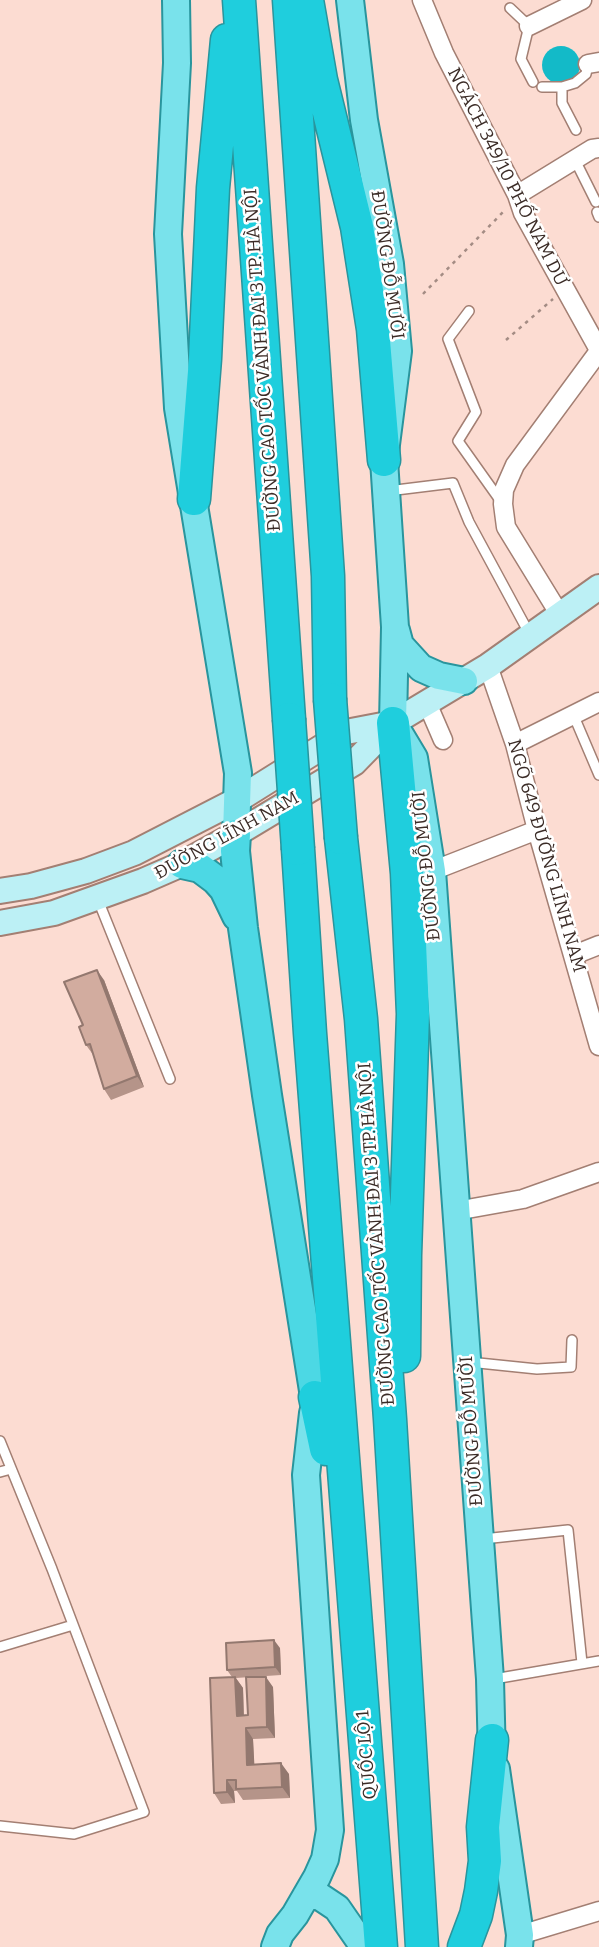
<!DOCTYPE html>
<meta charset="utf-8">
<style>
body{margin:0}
canvas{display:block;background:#fcdcd2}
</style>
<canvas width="599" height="1947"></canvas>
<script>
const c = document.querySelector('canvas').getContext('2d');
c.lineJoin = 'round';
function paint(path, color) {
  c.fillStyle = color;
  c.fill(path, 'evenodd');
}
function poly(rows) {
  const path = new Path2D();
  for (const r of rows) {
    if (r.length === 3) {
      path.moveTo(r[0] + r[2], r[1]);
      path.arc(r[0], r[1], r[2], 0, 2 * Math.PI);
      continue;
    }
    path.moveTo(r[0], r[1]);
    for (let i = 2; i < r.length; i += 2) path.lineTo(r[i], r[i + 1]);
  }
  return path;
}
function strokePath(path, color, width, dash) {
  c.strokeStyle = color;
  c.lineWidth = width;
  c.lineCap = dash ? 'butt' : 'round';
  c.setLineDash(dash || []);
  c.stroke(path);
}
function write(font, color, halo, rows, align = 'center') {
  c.font = font + ' Bitter,serif';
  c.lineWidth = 5;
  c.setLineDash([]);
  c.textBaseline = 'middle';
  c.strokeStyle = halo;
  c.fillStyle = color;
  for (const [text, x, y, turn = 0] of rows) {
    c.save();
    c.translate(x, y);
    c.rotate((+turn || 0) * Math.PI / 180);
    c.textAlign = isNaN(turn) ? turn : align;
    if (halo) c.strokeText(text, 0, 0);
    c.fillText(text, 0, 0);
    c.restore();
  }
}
paint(poly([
 [561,65,19]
]), '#13bac8');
const service = poly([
 [510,8,529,26,521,59,533,82],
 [542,87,562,87,575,83,586,74,588,64],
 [562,87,562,103,576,130],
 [575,160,596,202],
 [597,212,599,217],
 [469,311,448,339,476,412,458,441,502,503],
 [388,491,453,483,469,522,529,633],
 [573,714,599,775],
 [98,900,170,1079],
 [469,1362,537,1369,571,1367,572,1340],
 [0,1441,52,1569,144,1812,74,1834,0,1826],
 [0,1472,11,1469],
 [483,1539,568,1530,582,1663],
 [0,1647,73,1625],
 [494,1679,599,1661]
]);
const minor = poly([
 [422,0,444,53,517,195,523,213,599,350],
 [529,26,582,0],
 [588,64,599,62],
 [517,195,592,149,599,148],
 [560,615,506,527,503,504,504,490,515,465,599,351],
 [488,666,515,744,537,830,599,1046],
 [427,703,443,740],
 [515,744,599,702],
 [432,871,537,830],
 [574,955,599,945],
 [456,1211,523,1199,599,1172],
 [520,1935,599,1911]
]);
const secondary = poly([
 [0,891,31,886,86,871,134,853,239,799,346,732,393,723],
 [0,923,54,913,143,881,182,864,236,834,354,763,393,723,488,666,599,587]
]);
const primary = poly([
 [176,0,177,63,168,234,178,408,238,773,236,834],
 [350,0,364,120,390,264,398,351,384,460,395,627,393,723,414,758,432,871,490,1679,492,1759],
 [396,630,400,645,421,668,439,676,464,681],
 [496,1769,520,1935,519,1947],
 [306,1896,319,1896,337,1908,364,1947],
 [275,1947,280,1934,295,1915,317,1877,325,1859,330,1830,306,1475,313,1413]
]);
const trunk = poly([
 [236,834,235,851,243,928,267,1095,315,1397],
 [182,864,200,868,216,880,224,889,237,916]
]);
const motorway = poly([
 [239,0,289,719],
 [289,0,328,576,330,699],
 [307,0,321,80,357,227,373,329,384,460],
 [194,499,205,359,213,188,227,40],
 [393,723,407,873,413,1014,405,1255,404,1356],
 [341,838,361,1019,390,1419,422,1947],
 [298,849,310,1033,381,1947],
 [315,1397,326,1449],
 [464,1947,476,1915,481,1891,485,1861,483,1827,492,1740]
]);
strokePath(service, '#a37f73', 12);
strokePath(minor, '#a37f73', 21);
strokePath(secondary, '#a37f73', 28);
strokePath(primary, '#29959d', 30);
strokePath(trunk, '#29959d', 32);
strokePath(motorway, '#29959d', 35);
strokePath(poly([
 [423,294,505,210],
 [506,340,553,299]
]), '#a48c84', 2.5, [3.5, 5]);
strokePath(service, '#fff', 9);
strokePath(minor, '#fff', 18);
strokePath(secondary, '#bcf0f5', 24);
strokePath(primary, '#79e2eb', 26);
strokePath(trunk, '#4cd8e4', 28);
strokePath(motorway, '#1fcedd', 32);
const motorwayBridge = poly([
 [330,699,341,838],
 [289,719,298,849]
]);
strokePath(motorwayBridge, '#29959d', 35, []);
strokePath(motorwayBridge, '#1fcedd', 32);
paint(poly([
 [104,980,144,1087,111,1100,104,1089,94,1056,86,1045,83,1025],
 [280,1648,281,1675,236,1678,243,1688,244,1716,248,1715,273,1687,275,1738,253,1739,254,1765,289,1774,290,1798,243,1800,237,1791,234,1791,235,1803,221,1804,214,1793,232,1677,227,1670]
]), '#b59489');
paint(poly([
 [97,970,104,980,144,1087,137,1076],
 [274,1640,280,1648,281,1675,275,1667],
 [235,1677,243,1688,244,1727,237,1716],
 [266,1677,273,1687,275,1738,267,1727],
 [246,1728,253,1739,255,1776,247,1765],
 [281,1763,289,1774,290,1798,282,1787],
 [227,1780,234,1791,235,1803,227,1792]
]), '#93786f');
const building = poly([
 [97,970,137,1076,104,1089,90,1044,86,1045,79,1027,83,1025,64,982,97,970],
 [274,1640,275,1667,227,1670,226,1643,274,1640],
 [235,1677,237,1716,248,1715,246,1677,266,1677,267,1727,246,1728,247,1765,281,1763,282,1787,236,1789,236,1780,227,1780,227,1792,214,1793,210,1678,235,1677]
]);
paint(building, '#d2ac9f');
strokePath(building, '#93786f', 2);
write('18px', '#3b2c27', '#fff', [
 ["NGÁCH 349/10 PHỐ NAM DƯ",507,177,63],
 ["ĐƯỜNG ĐỖ MƯỜI",387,265,82],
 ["ĐƯỜNG CAO TỐC VÀNH ĐAI 3 TP. HÀ NỘI",263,360,-94],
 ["ĐƯỜNG LĨNH NAM",227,836,-29],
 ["NGÕ 649 ĐƯỜNG LĨNH NAM",546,856,74],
 ["ĐƯỜNG ĐỖ MƯỜI",427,866,-96],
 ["ĐƯỜNG CAO TỐC VÀNH ĐAI 3 TP. HÀ NỘI",377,1234,-94],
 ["ĐƯỜNG ĐỖ MƯỜI",472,1431,-94],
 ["QUỐC LỘ 1",367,1755,-95]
]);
</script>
